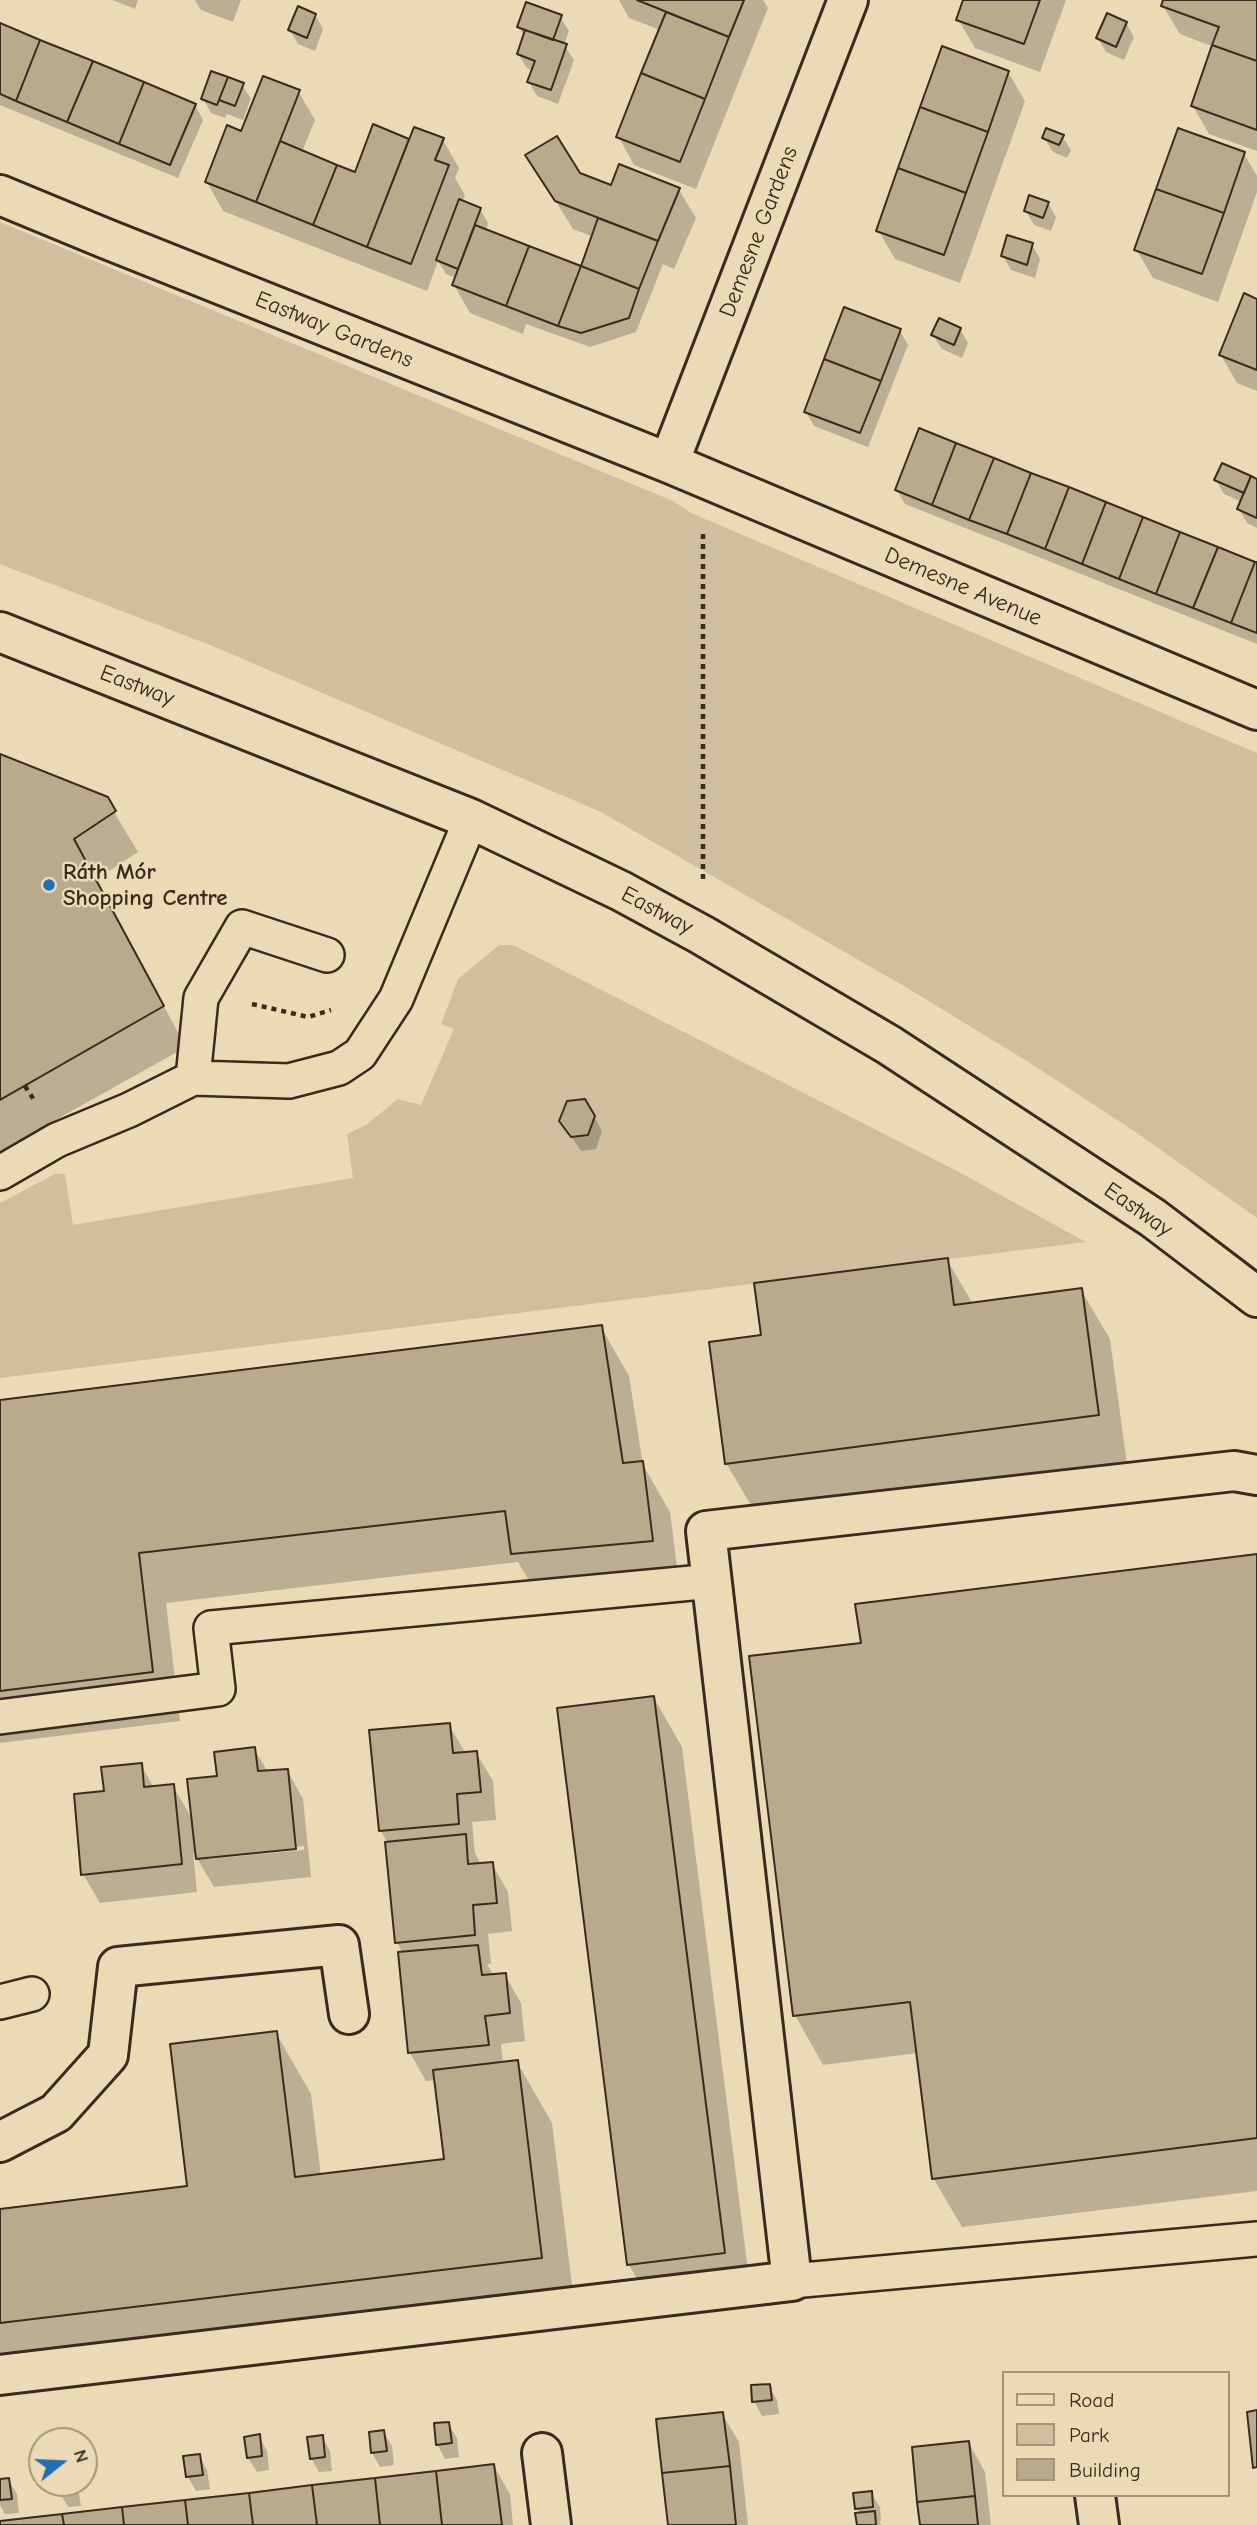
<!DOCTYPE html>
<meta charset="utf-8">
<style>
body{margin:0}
#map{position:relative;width:1257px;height:2525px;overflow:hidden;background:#ecdab7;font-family:"Comic Neue",sans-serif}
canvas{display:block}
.legend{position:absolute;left:1002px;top:2371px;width:228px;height:126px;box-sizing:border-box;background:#ecdab7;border:2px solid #a5947a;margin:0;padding:9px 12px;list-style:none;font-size:21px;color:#3b2a1e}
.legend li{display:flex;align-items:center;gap:14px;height:35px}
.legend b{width:35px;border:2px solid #a5947a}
.north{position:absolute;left:28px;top:2427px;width:70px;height:70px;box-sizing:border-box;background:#ecdab7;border:2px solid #a5947a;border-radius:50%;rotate:72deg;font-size:19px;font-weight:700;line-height:28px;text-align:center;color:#3b2a1e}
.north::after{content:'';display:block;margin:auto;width:24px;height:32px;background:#1f6fb2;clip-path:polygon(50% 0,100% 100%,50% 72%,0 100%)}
</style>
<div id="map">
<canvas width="1257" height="2525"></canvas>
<ul class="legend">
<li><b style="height:9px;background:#ecdab7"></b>Road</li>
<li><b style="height:19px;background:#d0be9e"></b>Park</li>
<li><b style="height:19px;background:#bba98c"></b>Building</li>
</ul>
<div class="north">N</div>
</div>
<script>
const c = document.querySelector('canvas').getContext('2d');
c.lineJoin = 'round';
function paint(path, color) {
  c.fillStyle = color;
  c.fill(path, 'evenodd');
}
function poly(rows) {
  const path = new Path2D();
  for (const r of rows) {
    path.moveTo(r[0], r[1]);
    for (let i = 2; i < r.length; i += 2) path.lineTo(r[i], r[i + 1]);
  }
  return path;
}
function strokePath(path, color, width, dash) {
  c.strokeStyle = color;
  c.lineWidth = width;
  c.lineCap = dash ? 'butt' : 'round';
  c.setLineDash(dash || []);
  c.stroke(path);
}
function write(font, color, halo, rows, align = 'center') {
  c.font = font + ' "Comic Neue",sans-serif';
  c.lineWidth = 5;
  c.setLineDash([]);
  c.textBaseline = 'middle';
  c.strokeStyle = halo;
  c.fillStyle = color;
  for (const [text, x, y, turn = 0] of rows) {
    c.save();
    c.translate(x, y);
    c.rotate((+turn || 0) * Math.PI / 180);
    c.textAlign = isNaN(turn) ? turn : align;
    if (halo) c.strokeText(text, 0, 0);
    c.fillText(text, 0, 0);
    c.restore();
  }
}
paint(poly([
 [0,222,673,501,691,513,1257,753,1257,1218,1134,1131,1030,1063,909,989,601,812,210,645,0,564],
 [499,945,513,945,957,1171,1086,1242,0,1378,0,1203,55,1174,65,1174,73,1225,353,1178,347,1134,366,1125,398,1099,421,1105,454,1029,441,1024,458,979]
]), '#d0be9e');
paint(poly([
 [112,0,138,0,135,9],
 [195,0,241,0,233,22,201,10],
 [619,0,763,0,768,8,696,189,634,165,618,136,660,30,629,18],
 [965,0,1066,0,1040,72,975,48,958,19],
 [1165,0,1257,0,1257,151,1209,134,1193,106,1214,47,1180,34,1163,6],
 [315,15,323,29,315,51,298,44,290,30],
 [560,17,569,31,564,45,574,60,558,104,537,96,529,82,533,71,527,68,518,54,524,36,519,27],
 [1126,23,1134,37,1124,60,1106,52,1098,38],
 [0,25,195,105,203,120,178,178,0,105],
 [1008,72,1025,101,960,283,895,259,878,230],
 [212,73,242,85,251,99,243,120,227,114,225,118,211,113,203,98],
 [298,91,315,120,302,152,356,174,374,126,410,141,443,140,459,168,455,178,465,195,462,202,480,209,488,223,486,231,582,268,593,237,573,229,527,155,612,187,679,190,696,218,674,269,663,264,636,332,590,347,526,324,523,334,470,313,454,285,456,278,446,274,438,261,427,291,223,211,207,182,242,133],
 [1062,136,1071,150,1067,158,1053,152,1044,138],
 [1244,154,1257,176,1257,192,1218,302,1153,278,1136,249],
 [1048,203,1056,217,1051,231,1034,225,1026,211],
 [1032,245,1040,259,1035,278,1011,270,1003,256],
 [1257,301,1257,391,1237,383,1221,355],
 [960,329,968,343,962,358,942,349,933,335],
 [900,331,908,345,868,447,814,426,806,412],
 [1216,480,1257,480,1257,528,1247,523,1239,509,1242,502,1224,494],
 [897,490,1257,564,1257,644,905,504],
 [0,756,114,812,138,852,95,880,186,1047,0,1151],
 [594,1116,602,1131,596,1149,581,1151,561,1121],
 [947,1260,973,1304,1081,1290,1110,1339,1127,1464,755,1512,726,1463],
 [601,1327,629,1376,643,1465,670,1512,680,1590,542,1603,518,1562,166,1603,180,1721,0,1743,0,1402],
 [1257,1556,1257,2191,962,2227,933,2178,918,2053,823,2065,795,2015,863,1644],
 [654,1698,682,1747,752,2302,657,2314,629,2265],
 [449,1725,466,1754,476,1753,493,1781,496,1820,472,1822,475,1853,481,1865,492,1864,508,1892,512,1931,488,1934,491,1964,487,1964,494,1976,505,1975,521,2003,525,2041,501,2044,503,2064,517,2062,552,2123,576,2318,0,2388,0,2211,189,2188,276,2033,311,2094,321,2176,446,2161,436,2080,426,2081,410,2053,403,1954,397,1942,387,1842,381,1831],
 [254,1749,268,1772,287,1770,303,1799,311,1877,214,1887,193,1852,197,1892,100,1903,83,1874,106,1793,141,1765,154,1788,173,1786,193,1820,219,1777],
 [304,1846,304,1850,208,1859,208,1856],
 [769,2386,777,2400,779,2414,762,2416,754,2401],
 [722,2414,739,2442,748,2525,669,2525],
 [448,2424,457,2438,459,2457,445,2459,437,2444],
 [383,2432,392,2446,394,2465,380,2467,372,2453],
 [259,2436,267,2451,269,2470,257,2472,248,2458],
 [322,2437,330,2451,332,2471,319,2472,311,2458],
 [969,2443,985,2472,991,2525,921,2525],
 [199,2456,207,2470,210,2489,196,2491,188,2477],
 [494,2466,510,2494,513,2525,0,2525,0,2522],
 [0,2480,8,2480,17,2494,19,2513,5,2514,0,2505],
 [58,2483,77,2483,81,2506,68,2507,60,2493],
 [871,2493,880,2507,881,2521,879,2521,881,2525,858,2525,860,2514,857,2508]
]), '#0003');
const building = poly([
 [637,0,744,0,729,37,637,0],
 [963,0,1040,0,1024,44,956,20,963,0],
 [1163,0,1257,0,1257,61,1212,45,1219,27,1161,6,1163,0],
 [526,2,562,15,553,40,517,27,526,2],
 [298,6,316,14,307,38,288,30,298,6],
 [666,12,729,37,705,99,641,73,666,12],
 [1107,13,1127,22,1116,47,1096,38,1107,13],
 [0,23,40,40,16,101,0,94,0,23],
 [525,30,567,44,551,90,527,82,535,61,517,54,525,30],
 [40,40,93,61,67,122,16,101,40,40],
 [1212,45,1257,61,1257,130,1191,106,1212,45],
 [942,46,1009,71,988,132,920,107,942,46],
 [93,61,144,82,119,144,67,122,93,61],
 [211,71,228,77,217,105,201,99,211,71],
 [641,73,705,99,680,162,616,137,641,73],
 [263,76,300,90,256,202,205,182,227,125,241,131,263,76],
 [228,77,244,83,235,106,219,100,228,77],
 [144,82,196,104,170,165,119,144,144,82],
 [920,107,988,132,966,193,898,168,920,107],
 [373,124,409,139,367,247,313,225,337,165,355,172,373,124],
 [414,127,444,138,435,160,449,165,411,264,367,247,414,127],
 [1046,128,1064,135,1059,145,1042,138,1046,128],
 [1178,128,1245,152,1224,213,1156,189,1178,128],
 [557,136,580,173,611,185,619,164,680,188,658,241,555,201,525,155,557,136],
 [280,141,337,165,313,225,256,202,280,141],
 [898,168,966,193,944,255,876,231,898,168],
 [1156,189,1224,213,1202,274,1134,250,1156,189],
 [1029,195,1049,202,1043,218,1024,211,1029,195],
 [459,199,481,208,458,269,436,260,459,199],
 [598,218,658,241,639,289,581,266,598,218],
 [475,225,529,246,506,306,452,285,475,225],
 [1007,235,1033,243,1027,265,1001,256,1007,235],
 [529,246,581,266,558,326,506,306,529,246],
 [581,266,639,289,629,318,581,333,558,326,581,266],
 [1244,293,1257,299,1257,370,1219,355,1244,293],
 [844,307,901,329,881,381,824,359,844,307],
 [939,318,961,328,954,345,931,335,939,318],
 [824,359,881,381,860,433,804,412,824,359],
 [919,428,956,443,932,505,895,490,919,428],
 [956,443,994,458,969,520,932,505,956,443],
 [994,458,1031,473,1007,534,969,520,994,458],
 [1222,463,1251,476,1244,493,1214,480,1222,463],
 [1031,473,1069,487,1045,549,1007,534,1031,473],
 [1251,476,1257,479,1257,518,1237,509,1251,476],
 [1069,487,1106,502,1082,564,1045,549,1069,487],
 [1106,502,1143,517,1119,579,1082,564,1106,502],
 [1143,517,1180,532,1156,594,1119,579,1143,517],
 [1180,532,1218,547,1193,608,1156,594,1180,532],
 [1218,547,1255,562,1231,623,1193,608,1218,547],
 [1255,562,1257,562,1257,633,1231,623,1255,562],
 [0,754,108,797,116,811,74,839,164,1006,0,1100,0,754],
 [585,1099,595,1116,588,1135,571,1137,559,1121,567,1101,585,1099],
 [948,1258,954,1305,1082,1288,1099,1415,725,1464,709,1342,761,1335,754,1283,948,1258],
 [602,1325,623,1463,643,1461,653,1541,511,1554,505,1511,139,1553,153,1672,0,1691,0,1400,602,1325],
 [1257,1554,1257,2138,932,2179,910,2002,793,2016,749,1656,861,1643,855,1604,1257,1554],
 [654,1696,725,2253,627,2265,557,1708,654,1696],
 [450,1723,453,1753,477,1751,481,1792,457,1794,459,1824,379,1831,369,1730,450,1723],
 [255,1747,258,1771,288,1769,296,1849,196,1859,187,1779,217,1776,214,1752,255,1747],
 [142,1763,144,1787,174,1784,182,1864,81,1875,74,1794,104,1791,101,1767,142,1763],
 [466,1834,468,1864,493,1862,497,1903,473,1905,475,1935,395,1943,385,1842,466,1834],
 [478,1945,482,1975,506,1973,510,2013,485,2016,489,2045,408,2053,398,1952,478,1945],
 [277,2031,295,2177,444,2159,433,2070,518,2060,542,2258,0,2323,0,2209,187,2186,170,2044,277,2031],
 [770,2384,772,2400,752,2402,751,2385,770,2384],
 [1257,2410,1257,2467,1253,2468,1247,2412,1257,2410],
 [723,2412,730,2466,662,2473,656,2419,723,2412],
 [449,2422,452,2443,436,2445,434,2423,449,2422],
 [384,2430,387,2451,371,2453,369,2432,384,2430],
 [260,2434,262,2456,247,2458,244,2437,260,2434],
 [323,2435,325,2457,310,2459,307,2437,323,2435],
 [969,2441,975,2496,917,2502,912,2447,969,2441],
 [200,2454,203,2475,186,2477,183,2456,200,2454],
 [494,2464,502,2525,442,2525,436,2471,494,2464],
 [730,2466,736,2525,668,2525,662,2473,730,2466],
 [436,2471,442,2525,380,2525,375,2478,436,2471],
 [9,2478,12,2499,0,2500,0,2479,9,2478],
 [375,2478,380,2525,317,2525,312,2485,375,2478],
 [57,2483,73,2483,74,2492,58,2494,57,2483],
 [312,2485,317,2525,253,2525,249,2493,312,2485],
 [872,2491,873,2507,855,2509,853,2493,872,2491],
 [249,2493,253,2525,188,2525,185,2500,249,2493],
 [975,2496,978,2525,920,2525,917,2502,975,2496],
 [185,2500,188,2525,124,2525,122,2507,185,2500],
 [122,2507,124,2525,64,2525,62,2514,122,2507],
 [875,2511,876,2525,857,2525,855,2513,875,2511],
 [62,2514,64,2525,0,2525,0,2521,62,2514]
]);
paint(building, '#bba98c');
strokePath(building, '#3b2a1e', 2);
const lane = poly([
 [193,1078,201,998,242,927,327,955],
 [0,1173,57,1140,129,1110,193,1078,289,1081,339,1068,360,1054,396,999,471,819],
 [0,1717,218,1689,211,1628,713,1581],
 [0,2002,32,1994],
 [792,2281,1257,2239]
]);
const street = poly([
 [0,195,104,238,669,463,1257,710],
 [669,463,848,0],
 [0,2142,56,2113,108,2055,118,1967,339,1945,349,2014],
 [0,2375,792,2281,706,1531,1234,1471,1257,1475],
 [542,2453,551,2525],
 [1095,2495,1099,2525]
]);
const secondary = poly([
 [0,632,471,819,621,891,702,935,889,1045,1153,1218,1257,1297]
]);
strokePath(lane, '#3b2a1e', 38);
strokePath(street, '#3b2a1e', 44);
strokePath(secondary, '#3b2a1e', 44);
strokePath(poly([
 [703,879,703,531],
 [252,1004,308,1017,331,1010],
 [25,1086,34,1100]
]), '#3b2a1e', 4.5, [5, 5]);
strokePath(lane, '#ecdab7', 33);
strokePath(street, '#ecdab7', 38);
strokePath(secondary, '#ecdab7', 38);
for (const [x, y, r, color] of [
 [49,885,7,"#1f6fb2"]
]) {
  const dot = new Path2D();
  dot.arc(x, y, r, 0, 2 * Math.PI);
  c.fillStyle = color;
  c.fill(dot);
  strokePath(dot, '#ecdab7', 2.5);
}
write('23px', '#3b2a1e', '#ecdab7', [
 ["Demesne Gardens",759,232,-69],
 ["Eastway Gardens",334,330,22],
 ["Demesne Avenue",963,587,23],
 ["Eastway",137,686,21],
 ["Eastway",657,911,28],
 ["Eastway",1138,1210,35]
]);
write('bold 23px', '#3b2a1e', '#ecdab7', [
 ["Ráth Mór",63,872],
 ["Shopping Centre",63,898]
], 'left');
</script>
